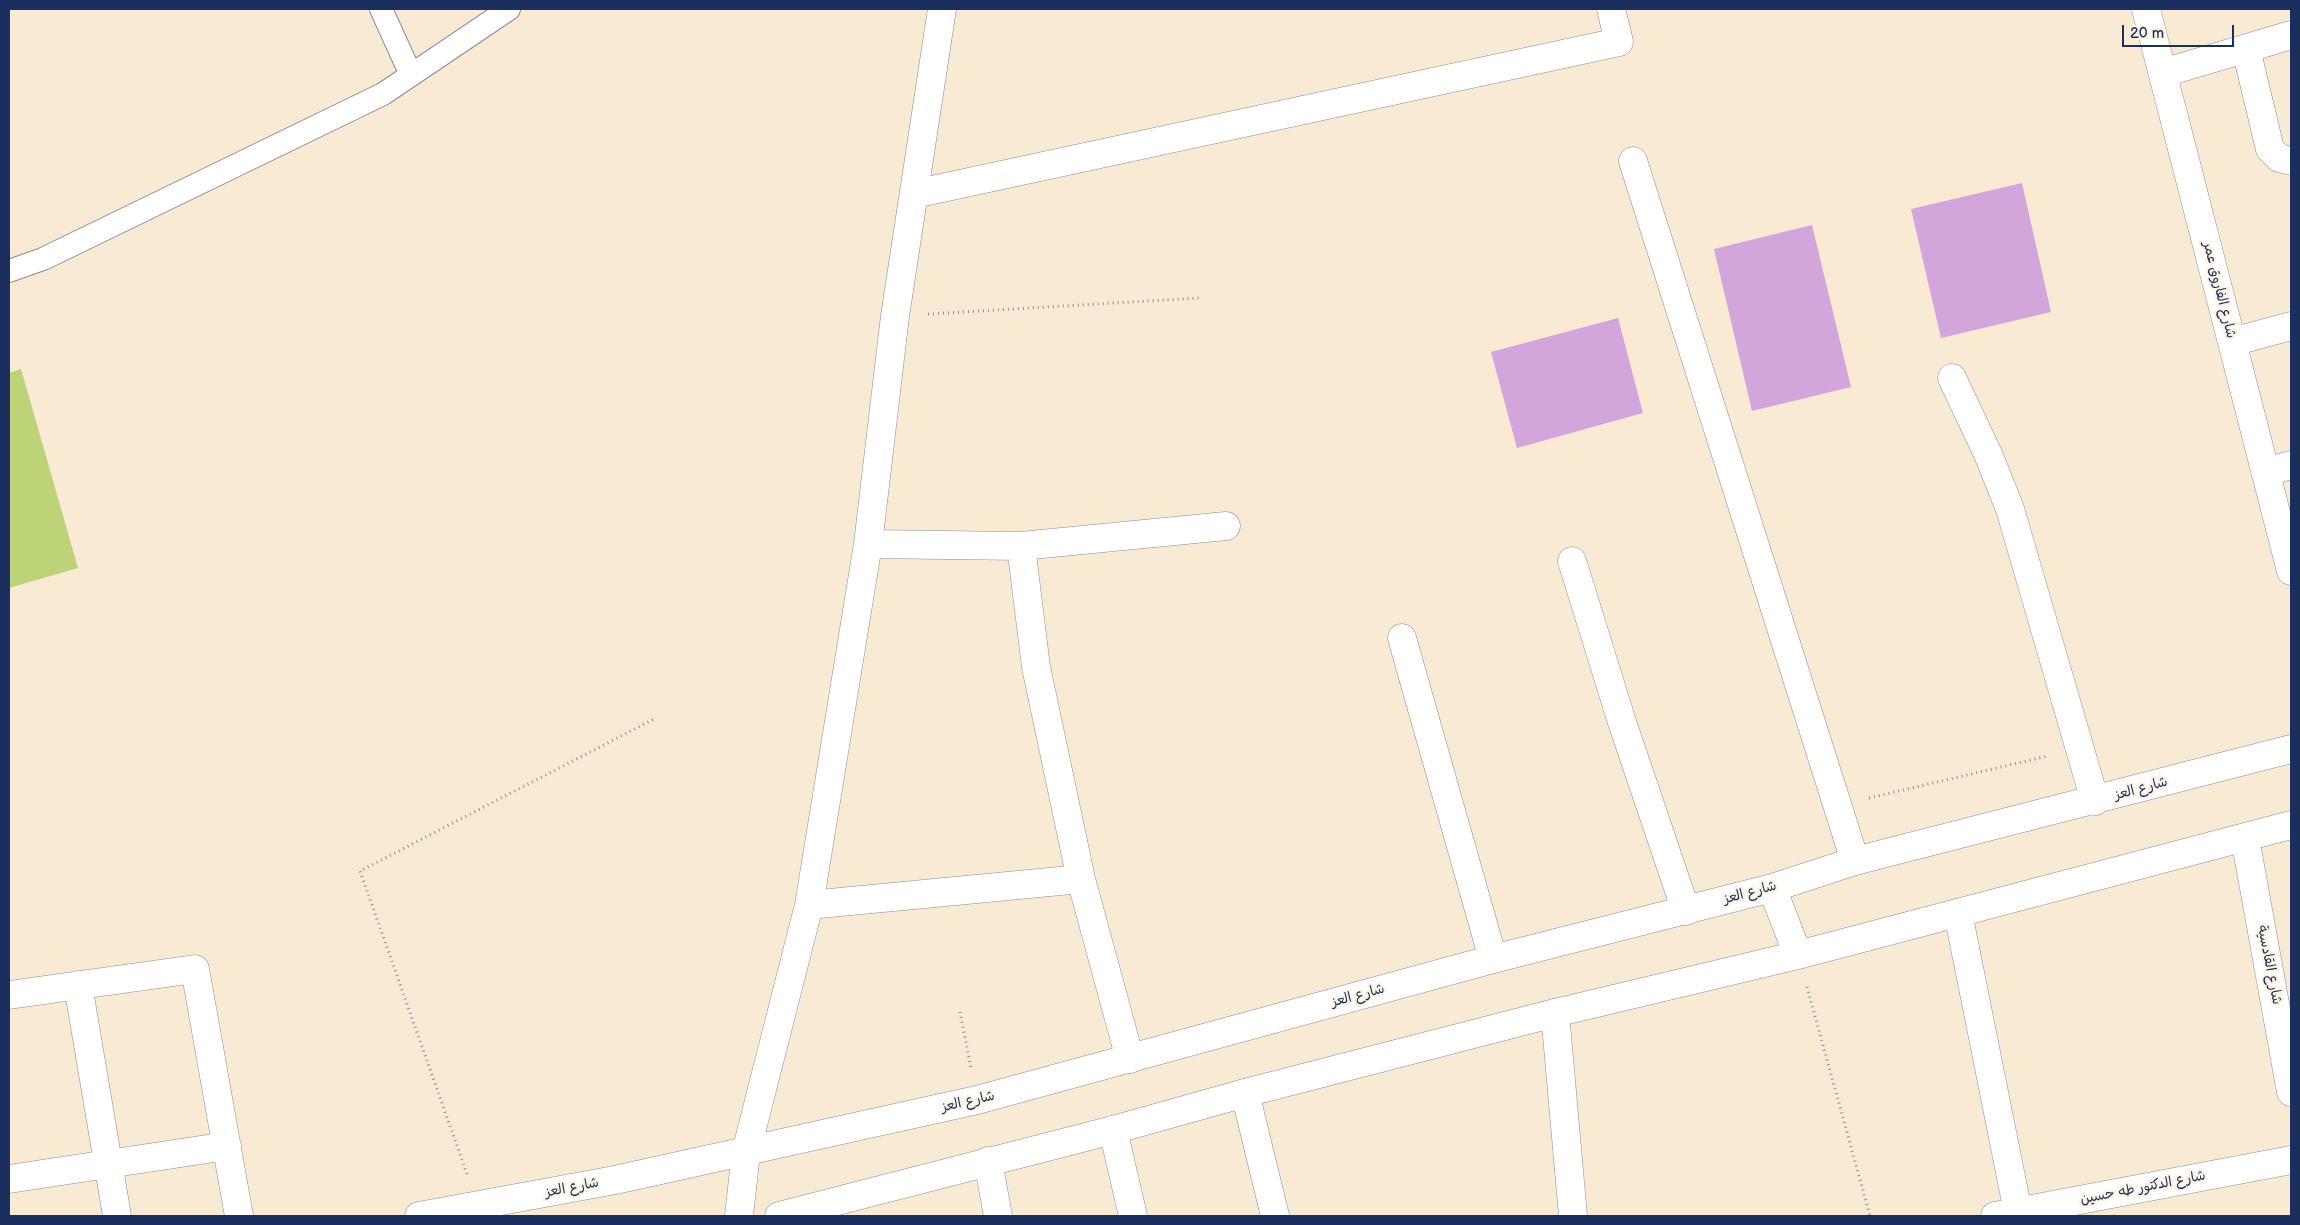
<!DOCTYPE html>
<meta charset="utf-8">
<style>
body{margin:0}
#map{position:relative;width:2300px;height:1225px;overflow:hidden;background:#f8ead3;font-family:"Balsamiq Sans",sans-serif}
canvas{display:block}
.frame{position:absolute;inset:0;border:10px solid #1b2f5e;pointer-events:none}
.scale{position:absolute;left:2122px;top:25px;width:112px;height:22px;box-sizing:border-box;border:2px solid #1b2f5e;border-top:0;padding-left:6px;font-size:15px;line-height:18px;white-space:nowrap;color:#1b2f5e;-webkit-text-stroke:4px #fcf5e5;paint-order:stroke}
</style>
<div id="map">
<canvas width="2300" height="1225"></canvas>
<div class="frame"></div>
<div class="scale">20 m</div>
</div>
<script>
const c = document.querySelector('canvas').getContext('2d');
c.lineJoin = 'round';
function paint(path, color) {
  c.fillStyle = color;
  c.fill(path, 'evenodd');
}
function poly(rows) {
  const path = new Path2D();
  for (const r of rows) {
    path.moveTo(r[0], r[1]);
    for (let i = 2; i < r.length; i += 2) path.lineTo(r[i], r[i + 1]);
  }
  return path;
}
function strokePath(path, color, width, dash) {
  c.strokeStyle = color;
  c.lineWidth = width;
  c.lineCap = dash ? 'butt' : 'round';
  c.setLineDash(dash || []);
  c.stroke(path);
}
function write(font, color, halo, rows, align = 'center') {
  c.font = font + ' "Balsamiq Sans","Playpen Sans Arabic",sans-serif';
  c.lineWidth = 5;
  c.setLineDash([]);
  c.textBaseline = 'middle';
  c.strokeStyle = halo;
  c.fillStyle = color;
  for (const [text, x, y, turn = 0] of rows) {
    c.save();
    c.translate(x, y);
    c.rotate((+turn || 0) * Math.PI / 180);
    c.textAlign = isNaN(turn) ? turn : align;
    if (halo) c.strokeText(text, 0, 0);
    c.fillText(text, 0, 0);
    c.restore();
  }
}
paint(poly([
 [21,369,78,568,9,588,9,373]
]), '#bdd377');
paint(poly([
 [2022,183,2051,312,1941,338,1911,209],
 [1812,225,1851,387,1752,411,1714,249],
 [1618,318,1643,413,1517,448,1491,352]
]), '#d2a5db');
const service = poly([
 [381,9,411,75],
 [9,271,43,259,383,94,509,9]
]);
const minor = poly([
 [2146,9,2291,571],
 [2246,49,2270,149,2279,158,2291,161],
 [2163,73,2291,35],
 [1633,161,1855,861],
 [914,194,1619,42,1611,9],
 [2232,342,2291,326],
 [1952,378,1988,454,2010,509,2095,801],
 [2266,472,2291,465],
 [868,544,1021,546,1226,526],
 [1021,546,1036,667,1081,879,1130,1059],
 [1572,561,1622,722,1686,911],
 [1402,638,1493,959],
 [2245,838,2291,1092],
 [809,905,1081,879],
 [1958,913,2018,1212],
 [78,985,117,1216],
 [9,995,195,969,239,1216],
 [1555,1013,1573,1216],
 [1245,1093,1275,1216],
 [1113,1130,1133,1216],
 [988,1161,998,1216],
 [9,1179,227,1146],
 [739,1216,746,1152,809,905,868,544,895,316,942,9],
 [1995,1216,2291,1160]
]);
const secondary = poly([
 [1772,888,1798,955],
 [419,1216,615,1180,977,1100,1493,959,1772,888,1855,861,2291,749],
 [779,1216,1113,1130,1245,1093,1555,1013,1798,955,2291,825]
]);
strokePath(service, '#8a8c98', 24);
strokePath(minor, '#8a8c98', 29);
strokePath(secondary, '#8a8c98', 29);
strokePath(poly([
 [928,314,1199,298],
 [1869,798,2048,756],
 [1807,987,1870,1216],
 [960,1012,971,1068],
 [467,1174,360,871,654,719]
]), '#8a8c98', 3, [1, 4]);
strokePath(service, '#fff', 22);
strokePath(minor, '#fff', 28);
strokePath(secondary, '#fff', 28);
write('14px', '#1b2f5e', '#fcf5e5', [
 ["شارع الفاروق عمر",2219,290,76],
 ["شارع العز",2141,789,-15],
 ["شارع العز",1750,893,-15],
 ["شارع القادسية",2269,965,79],
 ["شارع العز",1358,996,-15],
 ["شارع العز",968,1102,-13],
 ["شارع العز",572,1188,-11],
 ["شارع الدكتور طه حسين",2143,1188,-11]
]);
</script>
